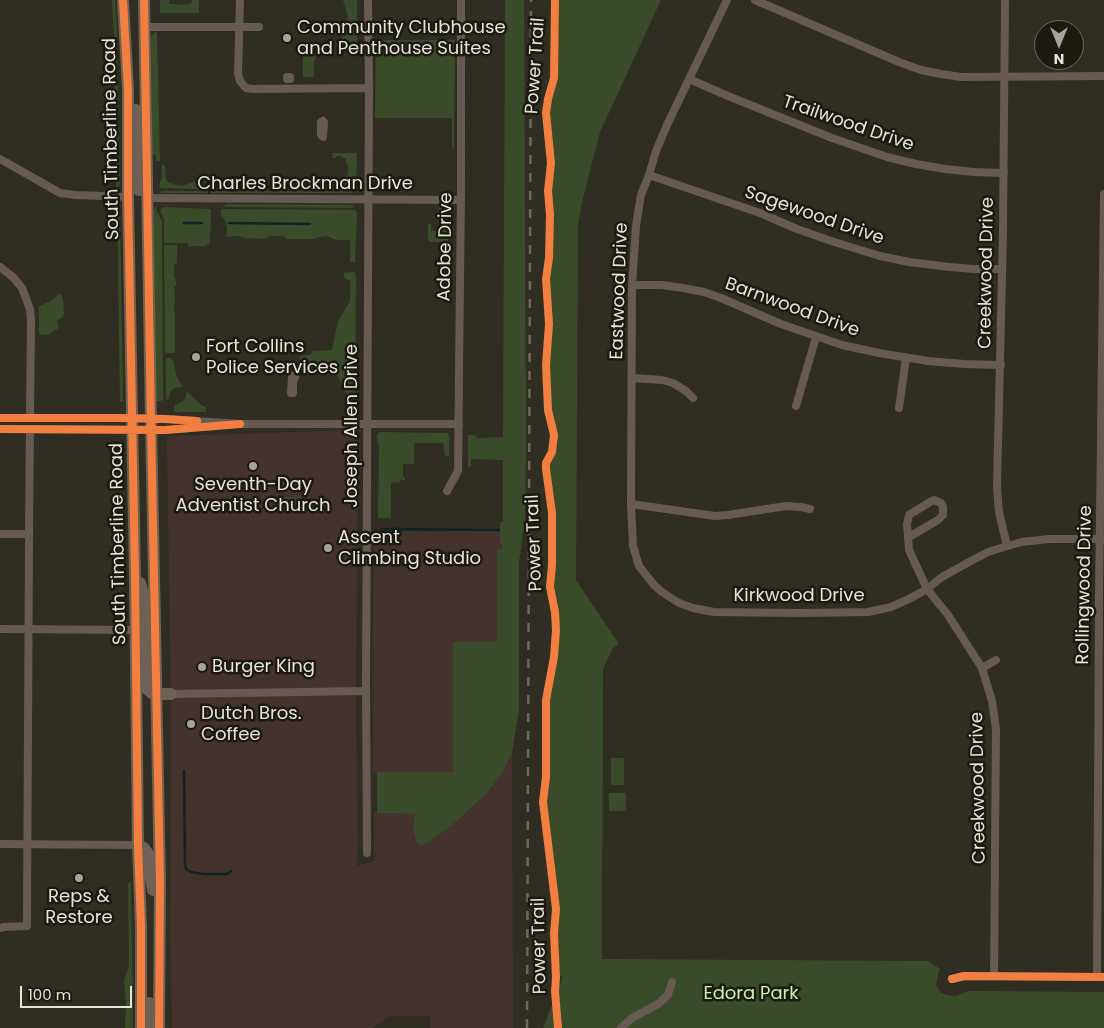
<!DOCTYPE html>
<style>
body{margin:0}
#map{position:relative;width:1104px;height:1028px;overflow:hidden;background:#302e22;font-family:Poppins,sans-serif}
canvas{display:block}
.north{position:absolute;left:1034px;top:20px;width:50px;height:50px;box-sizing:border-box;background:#1b1910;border:1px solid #6c6a60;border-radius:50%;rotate:180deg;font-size:14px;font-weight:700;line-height:20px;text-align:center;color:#e6e4d7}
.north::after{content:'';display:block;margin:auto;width:18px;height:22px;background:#a6a498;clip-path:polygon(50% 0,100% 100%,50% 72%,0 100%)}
.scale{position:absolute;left:20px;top:986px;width:112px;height:22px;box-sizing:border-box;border:2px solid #e6e4d7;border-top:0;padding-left:6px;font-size:15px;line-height:18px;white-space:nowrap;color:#e6e4d7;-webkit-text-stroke:4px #1b1910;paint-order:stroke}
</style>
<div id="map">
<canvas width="1104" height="1028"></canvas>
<div class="north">N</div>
<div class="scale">100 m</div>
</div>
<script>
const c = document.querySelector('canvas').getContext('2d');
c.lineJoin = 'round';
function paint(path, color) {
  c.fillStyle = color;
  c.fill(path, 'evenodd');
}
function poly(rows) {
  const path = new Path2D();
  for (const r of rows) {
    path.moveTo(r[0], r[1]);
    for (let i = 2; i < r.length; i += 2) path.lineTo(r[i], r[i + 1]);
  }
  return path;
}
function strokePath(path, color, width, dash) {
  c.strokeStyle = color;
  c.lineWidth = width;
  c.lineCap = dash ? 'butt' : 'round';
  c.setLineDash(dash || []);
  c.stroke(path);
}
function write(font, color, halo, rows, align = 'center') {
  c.font = font + ' Poppins,sans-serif';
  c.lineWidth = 5;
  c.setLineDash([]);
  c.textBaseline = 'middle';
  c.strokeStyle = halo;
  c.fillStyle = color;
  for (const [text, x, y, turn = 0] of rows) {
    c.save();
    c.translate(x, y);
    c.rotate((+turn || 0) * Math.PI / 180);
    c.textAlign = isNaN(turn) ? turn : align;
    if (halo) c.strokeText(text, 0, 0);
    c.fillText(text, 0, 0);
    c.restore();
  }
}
paint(poly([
 [354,430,356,431,359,435,360,442,358,449,356,703,358,842,357,866,374,861,374,813,415,814,413,828,504,770,512,753,513,1028,430,1028,430,1016,390,1016,372,1028,172,1028,170,933,171,710,167,439,168,437,172,436],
 [374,531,500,531,500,543,503,547,500,550,497,550,497,641,453,642,453,772,373,772]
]), '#44322f');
paint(poly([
 [112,0,115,0,117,31,120,185,116,189,114,38],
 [160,0,169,0,169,4,175,4,175,5,191,4,192,0,199,0,199,13,160,13],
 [343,0,357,0,357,24,354,24,353,27,357,27,357,42,346,42,342,39,342,35,345,32,348,21,348,17],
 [505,0,524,0,526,448,525,521,519,562,519,709,512,753,504,770,487,793,450,827,423,845,419,845,416,840,413,828,415,814,377,813,377,772,453,772,453,642,497,641,497,549,500,550,503,547,500,543,500,522,503,522,503,460,471,459,471,467,468,467,468,435,475,435,475,436,477,436,477,438,503,437],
 [557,0,661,0,600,132,582,202,578,226,576,580,619,644,613,648,603,669,602,959,928,961,940,969,938,975,936,985,940,992,947,995,956,996,968,991,1104,992,1104,1028,543,1028,563,977,560,975,557,972,557,949,560,947,557,944,556,938,557,900,547,823,545,801,548,765,547,700,556,657,558,642,557,612,552,587,554,565,554,513,551,499,547,469,548,464,554,452,555,442,555,435,550,414,547,364,547,351,550,333,548,284,550,252,551,215,550,188,552,159,548,112,556,77],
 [156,31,157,34,160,161,156,161,156,155,152,155,151,38,152,35],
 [376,40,455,40,454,149,452,149,452,118,375,118],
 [303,48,307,48,309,52,311,53,315,53,317,52,314,63,314,77,303,77],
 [332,153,357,153,356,189,353,190,332,190,333,181,342,183,342,181,346,180,346,175,348,175,348,164,346,163,346,158,342,158,342,156,336,156,336,158,333,158],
 [162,165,165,165,166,180,168,182,176,185,183,186,193,182,200,182,200,189,160,188,159,186,162,177],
 [162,191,352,191,353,193,161,193],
 [227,204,354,205,352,208,222,207],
 [117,205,119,207,120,213,123,401,122,402,120,401],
 [156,206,157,212,162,221,162,230,163,400,161,401,156,401,153,210],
 [163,207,211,209,210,243,205,246,188,246,188,243,164,243,164,219,160,210],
 [438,208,449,208,450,210,450,232,448,233,448,241,445,242,430,242,428,240,428,224,431,224,431,231,449,230,449,217,446,217,444,212,439,212],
 [224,209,355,210,357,213,355,262,350,262,350,240,336,240,327,236,319,237,313,239,287,239,283,236,270,236,264,239,245,238,238,236,226,237,227,229,226,222,221,215,221,210],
 [164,245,177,245,177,263,174,264,174,279,176,279,176,286,174,286,175,296,174,313,175,313,175,353,165,353],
 [344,273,354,272,355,273,356,275,355,403,350,398,343,388,334,369,332,370,327,368,312,361,312,362,298,359,301,356,310,355,313,351,332,350,338,321,350,301,350,281,344,278],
 [60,293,63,299,64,312,63,317,58,320,57,322,59,328,49,334,42,335,39,334,39,306,51,301],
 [166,358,170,358,173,360,177,377,183,387,174,388,170,392,169,398,166,400],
 [187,392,201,405,206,407,206,412,174,412,174,407,175,405,182,402,185,399],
 [379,432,448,433,449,435,449,456,445,456,443,443,414,443,414,464,403,464,403,477,405,477,405,480,400,480,400,482,391,483,391,518,378,518,379,447,377,436],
 [277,497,301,497,301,513,277,513],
 [611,758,624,758,624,785,611,785],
 [609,793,626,793,626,811,609,811],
 [128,883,131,883,133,1028,125,1028,126,1002,124,981,129,965]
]), '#3a4b2a');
strokePath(poly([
 [208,181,209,189],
 [209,187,255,187],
 [257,187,264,185,274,188],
 [276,188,283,187],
 [209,191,209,193],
 [184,223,202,223],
 [229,223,310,224],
 [381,529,499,530],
 [184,771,185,863,186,869,191,872,203,874,227,874,231,871]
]), '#0d2528', 2.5);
strokePath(poly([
 [240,0,238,74,240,81,246,88,252,89,369,88],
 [727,0,667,125,656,151,649,175,641,195,636,226,632,285,631,504,633,546,639,566,654,585,662,592,679,603,693,608,714,612,800,613,868,612,891,607,911,598,927,589,942,577,969,562,988,552,1007,546,1022,542,1049,539,1104,539],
 [755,0,878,53,899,62,921,70,941,74,961,77,1104,76],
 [1005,0,1003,232,997,488,999,512,1007,546],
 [144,27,259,27],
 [287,77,290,77,290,79,287,79,287,77],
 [689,79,728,96,832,138,887,157,916,164,945,169,974,172,1004,173],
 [323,121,324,122,323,137,321,135,321,122,323,121],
 [0,159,60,193,75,195,128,197],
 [649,175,760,213,797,229,834,242,880,256,909,262,950,267,973,269,1002,269],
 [148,198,461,200],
 [0,267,14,278,22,288,30,309,31,320,30,417],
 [632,285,662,285,683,288,704,292,721,298,781,324,842,345,879,353,928,361,964,364,1001,365],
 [292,376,295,377,293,382,293,393,291,393,292,376],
 [632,378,662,380,673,383,686,391,693,398],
 [796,406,816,337],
 [899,408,906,358],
 [0,418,151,418,240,424,459,424],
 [0,429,165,430,215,426],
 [447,491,458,471,461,188,461,0],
 [631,504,715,516,728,515,786,506,801,507,810,509],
 [0,534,29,534],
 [909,537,938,520,943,515,943,507,941,503,934,500,930,502,909,515,907,524,909,550,927,589,948,615,982,668,992,701,996,729,994,976],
 [0,629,135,630],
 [982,668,996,660],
 [171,694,366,691],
 [0,844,138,845],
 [367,853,366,681,369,88,368,0],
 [0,928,4,927,27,926,29,534,30,429],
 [1097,977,1099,597,1104,194],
 [952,979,964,976,1104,977],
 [621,1028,632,1018,658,1004,668,995,672,982]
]), '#665a52', 8);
strokePath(poly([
 [123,0,128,89,128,197,135,574,138,845,141,926,141,1028],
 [144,0,151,424,160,881,159,1028],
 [136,110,139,190],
 [140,583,141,586,145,605,146,683,147,689,153,694,171,694],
 [138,845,144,848,148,854,153,890],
 [149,1003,151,1028]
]), '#6f6155', 12);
strokePath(poly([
 [527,1028,531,0]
]), '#6e675e', 2.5, [9, 9]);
strokePath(poly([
 [123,0,128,89,128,197,135,574,138,845,141,926,141,1028],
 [144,0,151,424,160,881,159,1028],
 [555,0,554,78,548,99,546,113,551,163,548,191,550,215,549,258,546,279,549,324,546,365,548,410,554,435,552,452,546,463,546,469,552,513,552,565,550,587,555,612,556,630,554,657,546,700,546,777,543,802,556,909,554,933,556,978,555,991,558,1028],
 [0,418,119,418,165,419,197,421],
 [0,429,165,430,240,424],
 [952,979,964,976,1104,977]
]), '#f27e40', 8);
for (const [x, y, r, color] of [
 [287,38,5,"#a6a498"],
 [196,357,5,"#a6a498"],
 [253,466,5,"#a6a498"],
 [328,548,5,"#a6a498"],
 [202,667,5,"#a6a498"],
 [191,724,5,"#a6a498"],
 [79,878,5,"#a6a498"]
]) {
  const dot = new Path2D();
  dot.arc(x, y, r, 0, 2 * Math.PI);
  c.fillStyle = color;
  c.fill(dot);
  strokePath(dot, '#1b1910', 2);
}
write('18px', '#e6e4d7', '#1b1910', [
 ["Community Clubhouse",297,28],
 ["and Penthouse Suites",297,49],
 ["Fort Collins",206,347],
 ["Police Services",206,368],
 ["Seventh-Day",253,485,"center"],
 ["Adventist Church",253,506,"center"],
 ["Ascent",338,538],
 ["Climbing Studio",338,559],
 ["Burger King",212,667],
 ["Dutch Bros.",201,714],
 ["Coffee",201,735],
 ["Reps &",79,897,"center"],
 ["Restore",79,918,"center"]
], 'left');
write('18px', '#e6e4d7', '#1b1910', [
 ["Power Trail",536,66,-86],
 ["Trailwood Drive",848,124,19],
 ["South Timberline Road",112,139,-91],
 ["Charles Brockman Drive",305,184],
 ["Sagewood Drive",814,216,19],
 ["Adobe Drive",446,247,-89],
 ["Creekwood Drive",987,273,-89],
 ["Eastwood Drive",620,291,-88],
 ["Barnwood Drive",792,308,20],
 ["Joseph Allen Drive",352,426,-90],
 ["Power Trail",535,543,-92],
 ["South Timberline Road",119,544,-91],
 ["Rollingwood Drive",1085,585,-89],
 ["Kirkwood Drive",799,596],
 ["Creekwood Drive",979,788,-91],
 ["Power Trail",540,946,-91]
]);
write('18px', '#c7f4a7', '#1b1910', [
 ["Edora Park",751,994]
]);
</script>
